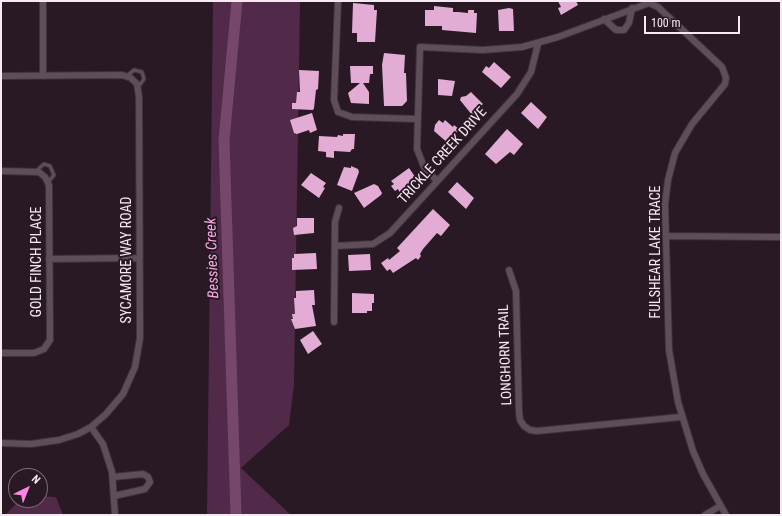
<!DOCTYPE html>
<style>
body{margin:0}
#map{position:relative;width:782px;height:516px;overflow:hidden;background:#281924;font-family:"Roboto Condensed",sans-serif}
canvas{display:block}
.frame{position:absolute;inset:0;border:2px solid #f5eaf2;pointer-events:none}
.north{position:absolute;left:8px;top:468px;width:40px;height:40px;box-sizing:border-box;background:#281924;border:1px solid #7a6d76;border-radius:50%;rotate:43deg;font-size:11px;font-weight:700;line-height:16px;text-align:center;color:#f5eaf2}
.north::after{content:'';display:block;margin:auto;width:14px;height:18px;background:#fc86e3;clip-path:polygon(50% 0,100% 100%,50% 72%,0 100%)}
.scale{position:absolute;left:644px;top:16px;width:96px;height:18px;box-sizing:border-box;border:2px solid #f5eaf2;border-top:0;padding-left:5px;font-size:12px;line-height:14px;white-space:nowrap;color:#f5eaf2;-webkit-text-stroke:3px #281924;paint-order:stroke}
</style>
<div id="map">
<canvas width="782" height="516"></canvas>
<div class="frame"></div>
<div class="north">N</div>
<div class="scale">100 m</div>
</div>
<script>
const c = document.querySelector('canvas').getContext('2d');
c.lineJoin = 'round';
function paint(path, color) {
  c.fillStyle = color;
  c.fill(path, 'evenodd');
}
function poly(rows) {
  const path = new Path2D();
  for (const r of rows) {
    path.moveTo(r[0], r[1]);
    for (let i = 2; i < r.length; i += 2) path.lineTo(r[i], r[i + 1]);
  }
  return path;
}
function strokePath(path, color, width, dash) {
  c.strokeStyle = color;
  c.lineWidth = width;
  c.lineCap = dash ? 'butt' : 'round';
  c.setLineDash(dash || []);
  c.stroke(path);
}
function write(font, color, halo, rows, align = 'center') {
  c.font = font + ' "Roboto Condensed",sans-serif';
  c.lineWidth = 4;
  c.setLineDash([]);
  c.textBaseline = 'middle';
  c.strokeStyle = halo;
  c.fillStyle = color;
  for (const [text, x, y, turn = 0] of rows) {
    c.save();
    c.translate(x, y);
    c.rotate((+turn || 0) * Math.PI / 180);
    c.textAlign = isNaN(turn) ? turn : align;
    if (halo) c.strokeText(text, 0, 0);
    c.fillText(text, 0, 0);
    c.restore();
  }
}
paint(poly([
 [213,1,300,1,294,385,289,425,241,468,291,515,207,515],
 [40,496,56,497,63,515,5,515,20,500,40,500]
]), '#502a48');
strokePath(poly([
 [236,515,224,140,237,1]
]), '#76476b', 11);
paint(poly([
 [558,1,576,1,578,5,561,15,558,8,561,7],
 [353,3,374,5,374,10,377,10,375,42,357,42,357,33,352,33],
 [434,6,453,8,453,12,458,12,468,13,468,10,474,10,474,13,477,13,476,33,442,30,442,26,425,26,425,10,434,10],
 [509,8,513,9,514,31,499,31,498,10],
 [384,53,405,55,404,73,406,73,407,101,402,106,384,106,382,65],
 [494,62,511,77,501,88,482,72,486,66,489,68],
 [350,66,373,66,373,74,370,74,369,83,363,83,369,92,369,104,351,103,348,93,360,83,351,83],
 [299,70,319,71,318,89,316,90,314,108,313,110,292,109,292,103,296,103,297,92,300,92],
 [438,79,455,81,452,96,438,95],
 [471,92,483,104,472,115,460,100,461,97,466,96],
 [531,102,547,117,538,129,521,113],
 [312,113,317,130,310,133,309,130,297,134,294,133,290,120],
 [439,120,443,123,445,120,453,127,454,125,459,129,449,144,434,131,435,125],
 [507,129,523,144,514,155,510,152,496,164,485,154],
 [343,134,355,134,354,149,352,149,350,152,334,151,334,158,326,157,326,152,318,151,319,136,337,137,338,135,343,136],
 [351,166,358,169,359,172,352,191,337,185,344,167,351,168],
 [409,168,418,181,400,193,398,189,395,191,391,186,394,184,391,181],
 [311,173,326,183,323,187,325,188,319,198,301,185],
 [457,182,474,198,466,209,448,192],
 [374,184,378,186,382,193,381,195,364,208,354,193],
 [433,209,450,225,441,236,437,233,423,249,420,254,421,256,418,260,416,258,393,273,390,269,387,271,381,263,388,258,389,260,400,251,397,248],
 [297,218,314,218,314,233,294,235,293,228,297,226],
 [316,253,317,269,292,270,292,258,294,258,294,254],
 [370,254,371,270,349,271,348,255],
 [314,290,315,305,312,305,316,326,295,329,291,319,293,319,292,314,295,314,294,298,296,298,296,291],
 [352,293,374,294,374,303,372,303,372,311,367,311,367,313,352,313],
 [313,331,322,344,308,354,300,340]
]), '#e3acd5');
const lane = poly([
 [127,76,134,70,142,72,144,79,139,86],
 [35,172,44,164,50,166,54,175,48,182]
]);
const street = poly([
 [338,1,334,100,338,112,352,117,417,119],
 [604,19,616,30,624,30,629,23,632,8],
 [1,76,122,75,131,78,137,84,139,97,140,338,135,367,123,394,106,414,91,427,78,434,59,440,31,444,1,443],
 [43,76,43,1],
 [1,171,39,172,45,177,49,185,50,340,44,349,34,353,1,353],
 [437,181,424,167,417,149,420,47,483,50,522,47,558,37,649,3,658,7,722,67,726,78,725,84,692,124,675,153,668,180,665,204,669,350,678,402,693,451,703,474,726,515],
 [667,236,781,237],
 [335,246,373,244,390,233,517,94,531,72,538,44],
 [49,259,139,258],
 [509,270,516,291,519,412,520,420,524,426,530,430,537,431,681,417],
 [334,322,335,222,339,208],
 [91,427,103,444,112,472,115,515],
 [113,477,143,474,148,477,150,482,145,489,114,496],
 [705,515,720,506]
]);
strokePath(lane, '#3e333b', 5);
strokePath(street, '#3e333b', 8);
strokePath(lane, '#5f4e5a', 3);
strokePath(street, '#5f4e5a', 6);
write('14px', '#f5eaf2', '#281924', [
 ["TRICKLE CREEK DRIVE",443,156,-48],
 ["FULSHEAR LAKE TRACE",656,252,-90],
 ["SYCAMORE WAY ROAD",127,260,-90],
 ["GOLD FINCH PLACE",37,262,-90],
 ["LONGHORN TRAIL",506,355,-92]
]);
write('italic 15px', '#f5aae3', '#281924', [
 ["Bessies Creek",213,258,-92]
]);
</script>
